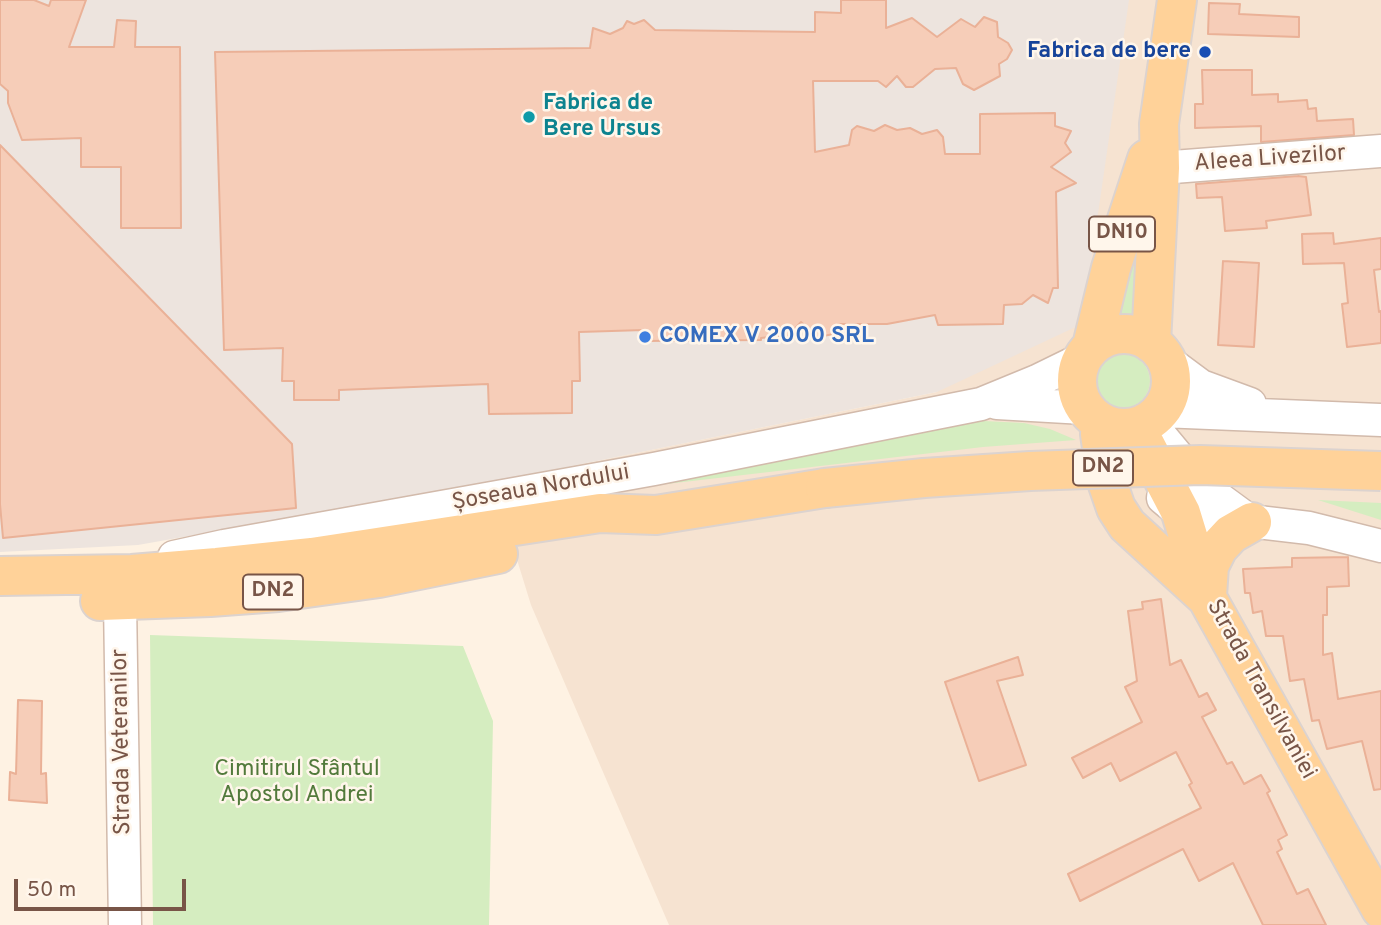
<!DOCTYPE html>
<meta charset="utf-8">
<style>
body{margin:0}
#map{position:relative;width:1381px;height:925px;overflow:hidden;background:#fef2e3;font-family:Overpass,sans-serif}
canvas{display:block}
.scale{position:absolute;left:14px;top:879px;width:172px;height:32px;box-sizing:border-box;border:4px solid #785547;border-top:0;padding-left:9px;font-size:21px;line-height:24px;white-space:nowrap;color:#785547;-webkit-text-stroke:5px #fff6eb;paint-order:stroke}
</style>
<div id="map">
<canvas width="1381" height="925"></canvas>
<div class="scale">50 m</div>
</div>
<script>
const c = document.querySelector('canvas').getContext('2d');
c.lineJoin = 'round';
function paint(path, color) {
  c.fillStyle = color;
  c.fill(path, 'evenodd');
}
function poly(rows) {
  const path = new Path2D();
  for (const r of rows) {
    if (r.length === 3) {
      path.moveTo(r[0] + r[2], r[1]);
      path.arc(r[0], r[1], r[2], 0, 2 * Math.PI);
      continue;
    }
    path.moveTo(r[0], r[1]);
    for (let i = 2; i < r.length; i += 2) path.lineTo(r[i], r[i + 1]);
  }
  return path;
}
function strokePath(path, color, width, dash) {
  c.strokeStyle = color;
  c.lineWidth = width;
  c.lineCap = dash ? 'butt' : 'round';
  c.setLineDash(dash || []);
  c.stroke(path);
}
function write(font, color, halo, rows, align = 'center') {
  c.font = font + ' Overpass,sans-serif';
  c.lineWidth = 5;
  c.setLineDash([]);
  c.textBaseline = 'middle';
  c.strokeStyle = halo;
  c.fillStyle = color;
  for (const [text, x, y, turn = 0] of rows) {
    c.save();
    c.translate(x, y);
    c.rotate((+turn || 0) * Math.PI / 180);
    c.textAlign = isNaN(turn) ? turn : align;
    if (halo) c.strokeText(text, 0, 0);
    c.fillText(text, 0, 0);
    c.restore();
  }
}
paint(poly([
 [1118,0,1381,0,1381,925,669,925,531,605,493,482,937,392]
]), '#f6e3d1');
paint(poly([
 [0,0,1129,0,1082,324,937,392,493,482,138,545,0,552]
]), '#ede4de');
paint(poly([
 [1147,184,1133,319,1119,315],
 [1123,381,27],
 [984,421,1024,423,1050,429,1076,440,983,447,598,492],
 [1318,500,1381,503,1381,520],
 [150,635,463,646,493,721,489,925,153,925]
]), '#d5edc0');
const building = poly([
 [0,0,34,0,49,6,51,0,86,0,69,47,114,47,117,20,136,21,135,47,180,47,181,228,121,228,121,167,81,167,81,138,22,140,8,103,8,91,0,84,0,0],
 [841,0,886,0,886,28,912,18,937,37,961,19,975,27,984,17,997,22,998,37,1008,43,1012,50,1007,59,999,64,1000,76,974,90,963,84,956,68,935,69,913,87,906,87,897,76,886,87,878,81,813,81,815,152,849,145,852,130,857,126,874,131,885,125,897,130,910,128,922,134,937,130,943,137,945,154,980,154,980,114,1055,113,1055,126,1071,131,1065,143,1071,152,1051,167,1076,183,1056,192,1058,288,1053,288,1048,303,1033,295,1022,304,1004,305,1003,324,938,325,935,315,887,324,838,324,834,334,817,337,801,322,786,338,778,336,761,338,761,340,644,341,644,330,579,332,580,381,572,381,572,413,489,414,488,384,339,390,339,400,294,400,294,381,282,381,283,348,224,350,215,52,590,48,593,28,610,34,623,28,627,21,634,24,644,20,655,30,815,32,815,12,841,13,841,0],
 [1209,3,1240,4,1239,14,1299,17,1299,37,1208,34,1209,3],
 [1202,70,1252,70,1252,95,1278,94,1278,102,1307,100,1308,109,1316,108,1317,121,1353,119,1354,135,1261,142,1261,126,1195,128,1195,104,1203,104,1202,70],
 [0,145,292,444,296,508,3,538,0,504,0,145],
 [1298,176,1306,177,1311,215,1266,221,1267,228,1225,231,1222,197,1197,198,1196,184,1298,176],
 [1333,233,1334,244,1381,238,1381,269,1374,270,1379,312,1381,311,1381,343,1347,347,1342,304,1348,303,1344,263,1303,264,1302,234,1333,233],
 [1223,261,1259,263,1254,347,1218,345,1223,261],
 [1348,557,1349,586,1327,587,1327,615,1323,615,1323,655,1332,653,1338,699,1381,691,1381,789,1374,790,1362,741,1327,749,1319,720,1312,721,1304,679,1290,681,1283,636,1266,636,1262,611,1253,613,1250,593,1245,593,1243,569,1292,567,1292,558,1348,557],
 [1161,599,1170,665,1181,660,1199,697,1207,693,1216,710,1202,717,1227,764,1232,762,1244,784,1261,775,1270,791,1267,793,1287,835,1278,840,1282,849,1277,852,1297,894,1308,889,1326,925,1263,925,1233,863,1199,881,1183,849,1080,901,1068,874,1201,808,1189,785,1192,783,1176,752,1120,781,1111,763,1083,778,1072,758,1142,722,1125,687,1137,681,1128,611,1143,609,1142,602,1161,599],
 [1018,657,1023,675,997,681,1026,765,979,781,945,682,1018,657],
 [18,700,42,701,41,774,46,773,47,803,9,800,10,772,16,774,18,700]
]);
paint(building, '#f6cdb8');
strokePath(building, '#eab197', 2);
const minor = poly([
 [1160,168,1381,151],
 [1166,360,1201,386,1250,404],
 [997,403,1084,408],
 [1161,411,1381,420],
 [1149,422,1203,487,1248,520],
 [1163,498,1181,513,1309,528,1381,546],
 [174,557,224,546,654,469,981,404,1037,381,1082,359],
 [120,601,125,925]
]);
const major = poly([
 [1124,381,47],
 [1151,343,1160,168,1159,124,1177,0],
 [1092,346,1111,268,1147,159],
 [1136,427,1181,513,1207,598,1381,909],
 [1100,434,1107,482,1116,508,1127,525,1207,598],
 [0,576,132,574,217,567,312,557,600,513,656,515,825,488],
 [1207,596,1209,566,1218,548,1231,534,1252,522],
 [100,601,210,597,278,592,379,578,498,554]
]);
strokePath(minor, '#d2baab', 35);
strokePath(major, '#dcd3cf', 42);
strokePath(minor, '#fff', 32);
strokePath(major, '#ffd299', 38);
const majorBridge = poly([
 [825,488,924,478,1030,471,1200,465,1381,471]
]);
strokePath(majorBridge, '#dcd3cf', 42, []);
strokePath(majorBridge, '#ffd299', 38);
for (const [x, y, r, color] of [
 [1205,52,7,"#1a4fb4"],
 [529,117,7,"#0f9aa8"],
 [645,337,7,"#3f7fe0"]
]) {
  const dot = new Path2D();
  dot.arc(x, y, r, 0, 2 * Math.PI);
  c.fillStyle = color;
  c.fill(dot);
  strokePath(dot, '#fff6eb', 2.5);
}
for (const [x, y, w] of [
 [1122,234,66],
 [1103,468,60],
 [273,592,60]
]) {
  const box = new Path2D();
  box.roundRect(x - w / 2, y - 17.5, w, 35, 5);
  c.fillStyle = '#fff6eb';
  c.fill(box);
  strokePath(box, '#785547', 2);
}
write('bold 21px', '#785547', null, [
 ["DN10",1122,234],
 ["DN2",1103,468],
 ["DN2",273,592]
]);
write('bold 23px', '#164399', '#fff6eb', [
 ["Fabrica de bere",1191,52]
], 'right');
write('bold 23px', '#0d838f', '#fff6eb', [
 ["Fabrica de",543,104],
 ["Bere Ursus",543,130]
], 'left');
write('23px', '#785547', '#fff6eb', [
 ["Aleea Livezilor",1270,160,-4],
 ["Șoseaua Nordului",541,489,-10],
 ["Strada Transilvaniei",1260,690,61],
 ["Strada Veteranilor",123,742,-91]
]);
write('bold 23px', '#366cbe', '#fff6eb', [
 ["COMEX V 2000 SRL",659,337]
], 'left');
write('23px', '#527a3b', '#fff6eb', [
 ["Cimitirul Sfântul",297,770],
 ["Apostol Andrei",297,796]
]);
</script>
